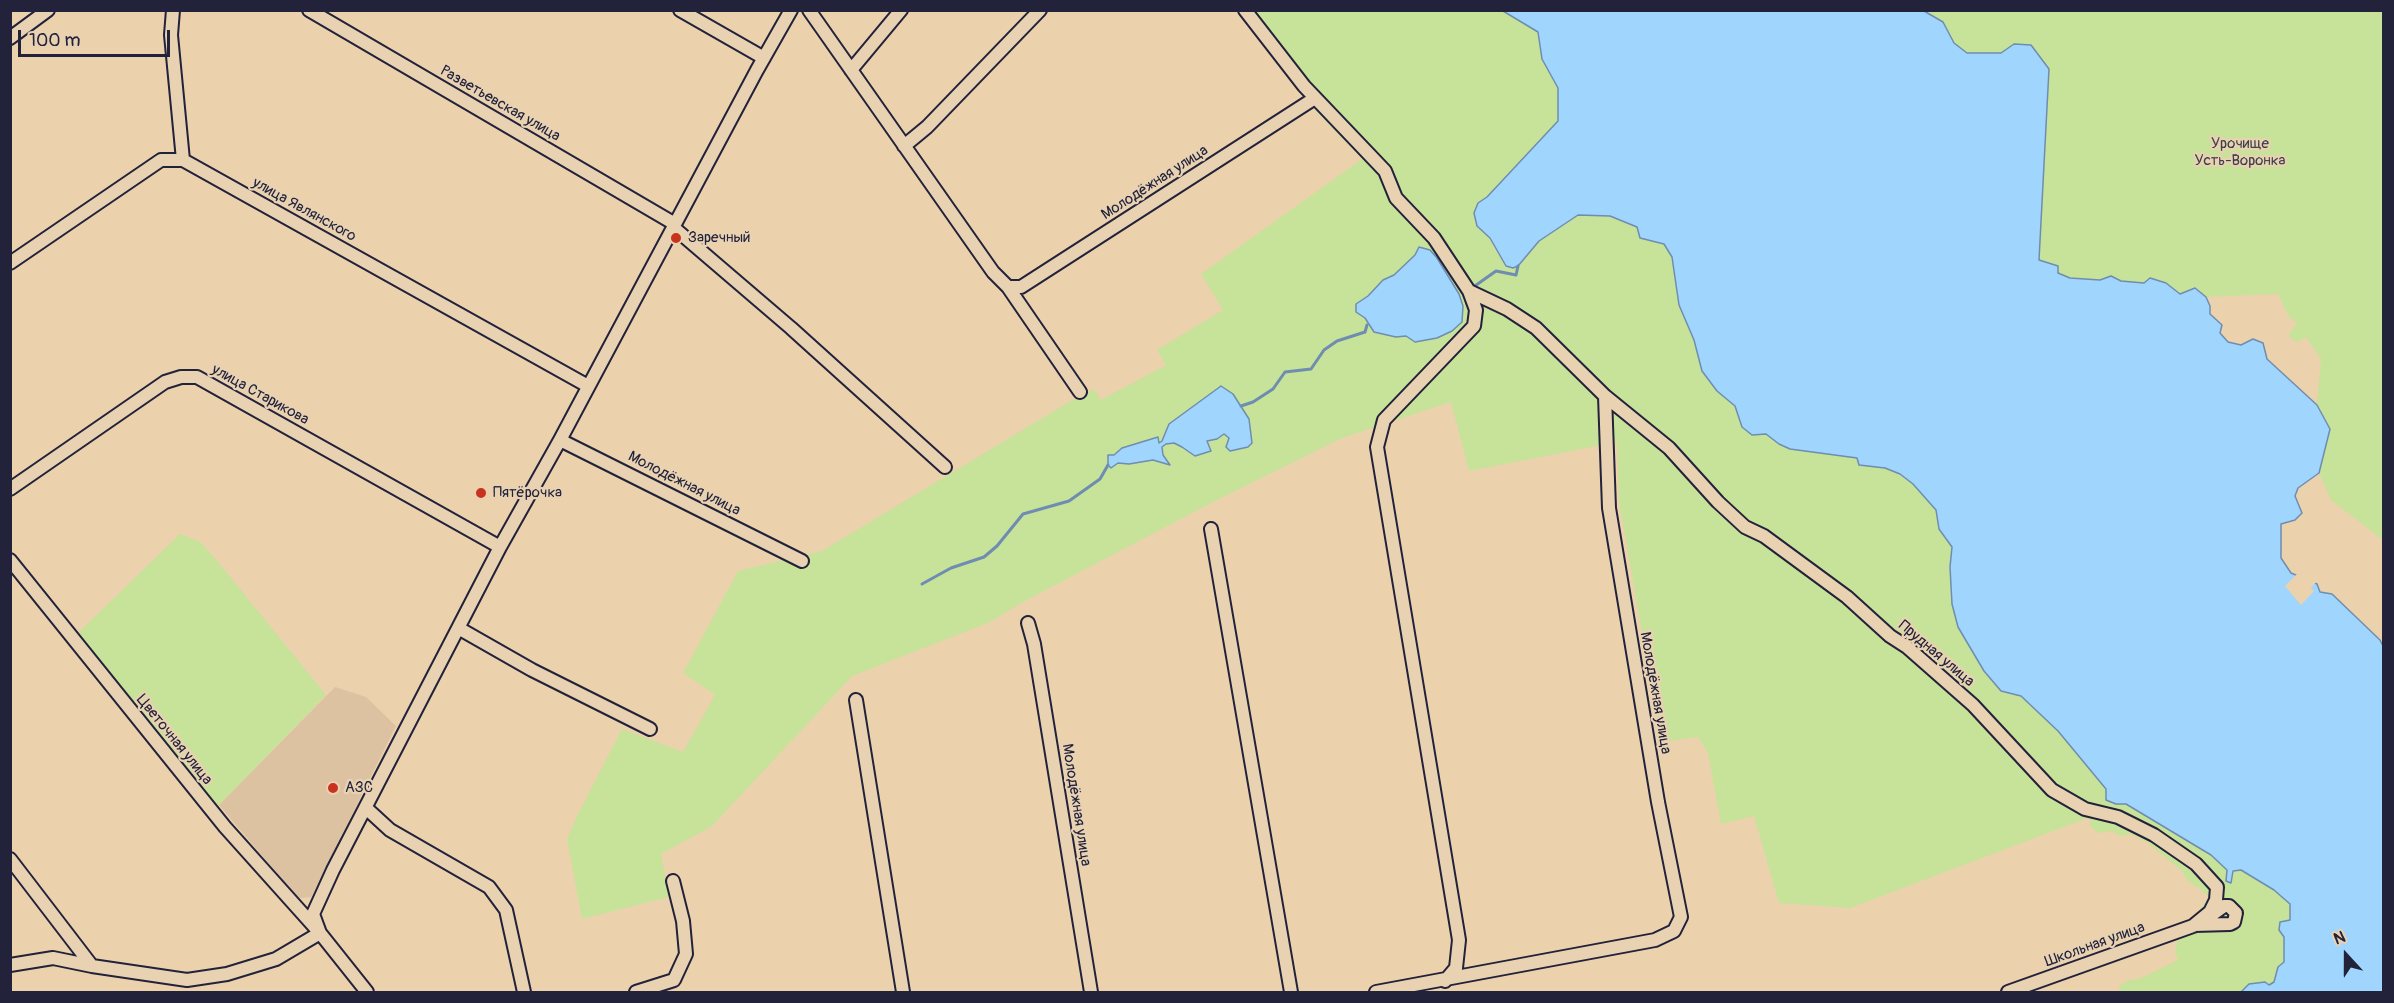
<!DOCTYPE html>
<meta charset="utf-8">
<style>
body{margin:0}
#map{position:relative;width:2394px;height:1003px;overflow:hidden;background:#ecd1ad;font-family:Pangolin,sans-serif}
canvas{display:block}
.frame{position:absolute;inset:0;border:12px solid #22223b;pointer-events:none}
.north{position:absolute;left:2316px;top:925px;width:60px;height:60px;-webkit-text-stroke:4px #e8d2b1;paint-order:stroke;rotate:339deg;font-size:16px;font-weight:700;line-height:24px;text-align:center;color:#22223b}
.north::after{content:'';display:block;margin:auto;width:21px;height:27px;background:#22223b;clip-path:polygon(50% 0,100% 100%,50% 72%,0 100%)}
.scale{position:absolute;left:18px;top:30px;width:152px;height:27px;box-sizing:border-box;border:3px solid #22223b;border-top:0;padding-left:8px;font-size:18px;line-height:21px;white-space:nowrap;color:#22223b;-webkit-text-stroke:4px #e8d2b1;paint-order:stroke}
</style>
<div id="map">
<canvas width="2394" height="1003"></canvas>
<div class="frame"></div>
<div class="north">N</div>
<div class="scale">100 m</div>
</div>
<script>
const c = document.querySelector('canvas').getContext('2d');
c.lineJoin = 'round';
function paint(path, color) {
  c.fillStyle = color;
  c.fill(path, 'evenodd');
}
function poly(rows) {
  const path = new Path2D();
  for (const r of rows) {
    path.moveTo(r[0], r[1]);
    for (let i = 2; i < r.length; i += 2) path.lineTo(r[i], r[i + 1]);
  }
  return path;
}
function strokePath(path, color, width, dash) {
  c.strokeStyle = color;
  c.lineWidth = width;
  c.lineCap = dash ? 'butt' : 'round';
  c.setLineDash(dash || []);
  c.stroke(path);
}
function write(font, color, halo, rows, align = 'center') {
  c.font = font + ' Pangolin,sans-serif';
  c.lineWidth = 4.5;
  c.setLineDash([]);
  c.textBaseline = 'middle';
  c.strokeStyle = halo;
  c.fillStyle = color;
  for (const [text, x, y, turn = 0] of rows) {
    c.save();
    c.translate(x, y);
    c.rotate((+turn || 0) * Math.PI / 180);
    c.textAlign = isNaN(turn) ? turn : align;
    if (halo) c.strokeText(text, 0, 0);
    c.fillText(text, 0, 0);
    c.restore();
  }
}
paint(poly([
 [335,687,366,697,396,726,311,897,298,898,219,805]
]), '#ddc2a2');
paint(poly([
 [1503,10,1538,32,1542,59,1558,88,1558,122,1487,197,1478,203,1475,220,1477,226,1490,238,1494,248,1518,266,1539,241,1578,215,1610,216,1637,227,1640,238,1664,243,1672,257,1679,305,1694,340,1702,371,1717,391,1735,406,1742,428,1766,434,1779,444,1790,449,1857,458,1859,465,1885,468,1900,474,1913,484,1936,510,1939,529,1952,547,1950,567,1952,604,1958,627,1984,671,2001,691,2021,696,2058,731,2106,789,2106,800,2116,804,2126,804,2211,855,2228,870,2241,870,2259,879,2290,904,2291,915,2284,937,2284,962,2278,967,2274,982,2269,985,2265,982,2249,984,2241,992,2120,992,2119,986,2127,981,2141,978,2178,960,2175,952,2178,940,2197,932,2198,913,2209,896,2187,880,2182,871,2148,843,2131,834,2120,836,2111,831,2098,833,2090,826,2090,817,1850,908,1779,903,1754,816,1721,824,1708,753,1698,737,1661,742,1619,501,1617,442,1469,471,1451,402,1342,438,1213,502,1021,603,990,622,852,676,712,826,661,854,669,897,582,919,567,839,577,816,622,729,683,752,715,695,683,673,738,571,822,551,1069,402,1094,389,1101,400,1166,365,1157,350,1223,310,1201,274,1362,159,1313,108,1322,99,1305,80,1251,11],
 [1924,11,2383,11,2383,540,2331,500,2319,473,2330,429,2317,405,2321,359,2306,337,2297,342,2291,339,2289,334,2297,323,2289,317,2278,294,2206,297,2195,288,2180,294,2166,283,2121,281,2111,276,2100,280,2070,278,2058,273,2057,266,2039,260,2049,69,2014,44,2001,53,1967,53,1954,43,1943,22],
 [180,534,199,541,214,557,326,695,219,805,213,801,159,737,78,633]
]), '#c7e299');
const water = poly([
 [1503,11,1924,11,1943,22,1954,43,1967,53,2001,53,2014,44,2031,45,2049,69,2039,260,2058,266,2058,273,2070,278,2100,280,2111,276,2121,281,2144,283,2150,278,2166,283,2180,294,2195,288,2206,297,2210,306,2210,314,2222,325,2220,333,2228,342,2241,345,2253,339,2263,343,2267,359,2317,405,2330,429,2319,473,2298,488,2295,496,2302,513,2295,520,2281,524,2281,558,2291,573,2317,584,2320,592,2332,594,2380,640,2383,646,2383,992,2241,992,2249,984,2265,982,2269,985,2274,982,2278,967,2284,962,2284,937,2279,930,2280,922,2290,920,2290,904,2274,890,2241,870,2233,871,2231,883,2226,881,2227,870,2211,855,2126,804,2116,804,2106,800,2106,789,2058,731,2021,696,2001,691,1984,671,1958,627,1952,604,1950,567,1952,547,1939,529,1936,510,1913,484,1900,474,1885,468,1859,465,1857,458,1790,449,1779,444,1766,434,1752,435,1742,427,1735,406,1717,391,1702,371,1694,340,1679,305,1672,257,1664,244,1640,238,1637,227,1610,216,1578,215,1539,241,1518,266,1513,268,1506,266,1490,238,1477,226,1474,213,1478,203,1487,197,1558,121,1558,88,1542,59,1538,32,1503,11],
 [1419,247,1430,250,1437,258,1459,294,1463,306,1462,322,1452,331,1437,338,1415,342,1406,336,1396,337,1374,332,1365,318,1356,312,1356,304,1368,296,1383,280,1394,275,1415,255,1419,247],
 [1221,386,1233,394,1249,419,1252,443,1248,447,1230,451,1226,447,1229,438,1224,434,1217,439,1207,441,1211,451,1195,456,1182,447,1174,443,1166,444,1162,447,1163,455,1170,465,1153,460,1129,464,1118,463,1111,468,1108,465,1108,455,1114,455,1122,448,1158,437,1159,443,1162,441,1169,424,1221,386]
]);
paint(water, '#a0d5fe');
strokePath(water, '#6e8db0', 1.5);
paint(poly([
 [2298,573,2317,581,2311,588,2314,591,2301,605,2285,586]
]), '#ecd1ad');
strokePath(poly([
 [1472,288,1496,271,1516,275,1518,266],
 [1241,406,1253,402,1273,389,1285,372,1311,369,1324,350,1337,341,1365,332,1367,325],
 [922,584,951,568,984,557,997,546,1023,514,1069,501,1100,479,1108,465]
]), '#6e8db0', 3);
const minor = poly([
 [173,10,171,35,183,160],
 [309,10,675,224],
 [680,10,764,58],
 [809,10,993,272,1008,287,1080,392],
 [1245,10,1304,86,1385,171,1396,198,1434,238,1469,291,1507,309,1536,328,1605,396,1609,508,1658,802,1681,917,1674,931,1655,940,1376,992],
 [10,38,48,10],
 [851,70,901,10],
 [904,146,927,127,1040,10],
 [673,227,791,328,945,467],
 [10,263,161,160,183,160,588,386],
 [1008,287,1021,287,1315,98],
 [1605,396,1669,448,1718,502,1745,527,1764,536,1847,597,1890,636,1907,647,1973,705,2052,790,2085,809,2118,817,2154,835,2196,864,2217,887,2216,900,2210,912,2193,926],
 [560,440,802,561],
 [10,489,165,382,181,377,197,377,500,547],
 [1211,529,1291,992],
 [10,560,225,827,320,933,367,992],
 [1028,623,1034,644,1091,992],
 [460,629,532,670,650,729],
 [856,700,903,992],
 [366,808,390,830,489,887,506,910,524,992],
 [10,859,92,966,187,980,227,974,276,959,320,933],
 [320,933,313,914,333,870,500,547,560,440,757,70,791,10],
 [10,965,53,958,92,966],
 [1445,981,1456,968,1459,940,1377,447,1384,420,1474,326,1476,310,1469,291],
 [636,992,674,980,686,954,683,921,673,881],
 [2008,992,2193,926,2203,921,2224,906,2229,906,2236,913,2234,922,2230,924,2194,925]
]);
strokePath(minor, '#22223b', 16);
strokePath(minor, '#e8d2b1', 12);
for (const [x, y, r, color] of [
 [676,238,6,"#c8321e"],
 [481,493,6,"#c8321e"],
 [333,788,6,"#c8321e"]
]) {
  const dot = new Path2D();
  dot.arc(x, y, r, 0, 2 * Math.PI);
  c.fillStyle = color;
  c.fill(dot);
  strokePath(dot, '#e8d2b1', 2);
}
write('15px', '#22223b', '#e8d2b1', [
 ["Разветьевская улица",500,104,30],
 ["Молодёжная улица",1155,183,-33],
 ["улица Являнского",304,210,29],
 ["улица Старикова",260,395,29],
 ["Молодёжная улица",684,484,27],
 ["Прудная улица",1936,654,40],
 ["Молодёжная улица",1655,693,80],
 ["Цветочная улица",174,740,51],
 ["Молодёжная улица",1076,805,81],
 ["Школьная улица",2095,945,-20]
]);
write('15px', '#3b3f49', '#e8d2b1', [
 ["Урочище",2240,144],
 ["Усть-Воронка",2240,161]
]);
write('15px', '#22223b', '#e8d2b1', [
 ["Заречный",688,238],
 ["Пятёрочка",493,493],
 ["АЗС",345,788]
], 'left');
</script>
